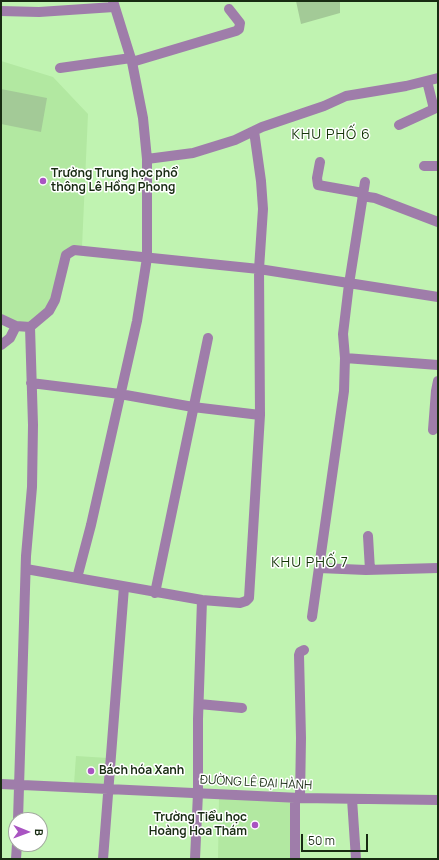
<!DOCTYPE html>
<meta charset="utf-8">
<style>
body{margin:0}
#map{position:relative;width:439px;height:860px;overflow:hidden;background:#c0f3b1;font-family:Manrope,sans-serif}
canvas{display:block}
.frame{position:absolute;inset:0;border:2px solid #182b12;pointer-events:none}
.north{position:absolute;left:8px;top:812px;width:40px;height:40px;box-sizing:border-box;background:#fff;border:1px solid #a3aaa0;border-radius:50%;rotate:91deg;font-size:11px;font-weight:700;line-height:16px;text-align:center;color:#182b12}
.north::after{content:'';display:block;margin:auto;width:14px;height:18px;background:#a954c2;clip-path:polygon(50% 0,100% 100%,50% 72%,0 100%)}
.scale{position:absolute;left:301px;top:834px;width:67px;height:18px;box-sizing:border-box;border:2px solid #182b12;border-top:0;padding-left:5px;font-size:12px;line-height:14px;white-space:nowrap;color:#182b12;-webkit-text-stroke:3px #fff;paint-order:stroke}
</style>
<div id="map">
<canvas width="439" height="860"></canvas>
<div class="frame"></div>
<div class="north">B</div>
<div class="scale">50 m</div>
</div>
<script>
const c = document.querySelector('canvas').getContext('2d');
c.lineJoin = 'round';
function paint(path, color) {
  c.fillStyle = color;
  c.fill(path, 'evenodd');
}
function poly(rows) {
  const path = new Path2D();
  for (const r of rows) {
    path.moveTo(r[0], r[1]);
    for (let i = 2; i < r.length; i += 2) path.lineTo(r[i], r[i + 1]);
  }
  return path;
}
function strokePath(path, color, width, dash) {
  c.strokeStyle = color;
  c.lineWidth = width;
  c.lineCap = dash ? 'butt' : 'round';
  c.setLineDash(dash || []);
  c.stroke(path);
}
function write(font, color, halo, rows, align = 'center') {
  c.font = font + ' Manrope,sans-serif';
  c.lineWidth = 3;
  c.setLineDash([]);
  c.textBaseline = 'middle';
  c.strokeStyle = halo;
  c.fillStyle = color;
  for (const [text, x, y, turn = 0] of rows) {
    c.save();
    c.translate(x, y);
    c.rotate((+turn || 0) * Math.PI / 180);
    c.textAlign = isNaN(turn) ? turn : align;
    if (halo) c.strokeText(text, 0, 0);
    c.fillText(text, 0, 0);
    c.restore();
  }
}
paint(poly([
 [1,61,53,77,88,114,82,247,73,247,52,298,47,309,29,323,17,323,1,315],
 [76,756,108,758,106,786,74,784],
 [219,798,292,801,291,859,218,859]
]), '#b2e8a1');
paint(poly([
 [296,1,340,1,340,13,301,24],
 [1,89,47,98,41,132,1,124]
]), '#a3ca97');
strokePath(poly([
 [1,11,39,12,114,7],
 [132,62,236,31,239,29,240,23,229,9],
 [60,68,131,58],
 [399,125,434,109,427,81],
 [147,159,193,153,235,140,262,127,324,106,346,96,406,86,438,78],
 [320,162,317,178,318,185,363,193],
 [424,166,438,166],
 [362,196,375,198,438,222],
 [1,319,16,326,30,327,49,311,55,300,66,255,74,250,259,269,438,297],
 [1,345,10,338,16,326],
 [345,358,438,365],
 [31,383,120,394,193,407,260,415],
 [433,430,436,391,438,381],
 [368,536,370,570],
 [319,568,366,570,438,568],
 [26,569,202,600,240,603,246,601,249,598,260,415,259,269,263,209,261,181,254,131],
 [77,578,91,525,137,321,147,258,147,159,143,118,132,62,113,1],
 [155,593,208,338],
 [312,617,344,391,345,358,343,334,349,284,365,182],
 [199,704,242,708],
 [1,784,300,798,438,800],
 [300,798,301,738,299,655,300,652,304,650],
 [352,799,356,859],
 [18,820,26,556,32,487,33,425,30,327],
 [16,859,17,844],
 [103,859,124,587],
 [195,859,198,793,198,719,202,600],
 [295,859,295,798]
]), '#9f7daa', 10);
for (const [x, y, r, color] of [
 [43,181,4,"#a954c2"],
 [91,771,4,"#a954c2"],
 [255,825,4,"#a954c2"]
]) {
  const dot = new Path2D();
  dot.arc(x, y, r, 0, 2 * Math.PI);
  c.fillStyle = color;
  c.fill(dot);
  strokePath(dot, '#fff', 1.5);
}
write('bold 12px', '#182b12', '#fff', [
 ["Trường Trung học phổ",51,174],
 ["thông Lê Hồng Phong",51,188],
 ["Bách hóa Xanh",99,771],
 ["Trường Tiểu học",247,818,"right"],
 ["Hoàng Hoa Thám",247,832,"right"]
], 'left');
write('12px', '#182b12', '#fff', [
 ["ĐƯỜNG LÊ ĐẠI HÀNH",256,783,3]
]);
c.letterSpacing = '1px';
write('14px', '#153608', '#fff', [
 ["KHU PHỐ 6",331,135],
 ["KHU PHỐ 7",310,563]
]);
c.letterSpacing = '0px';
</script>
